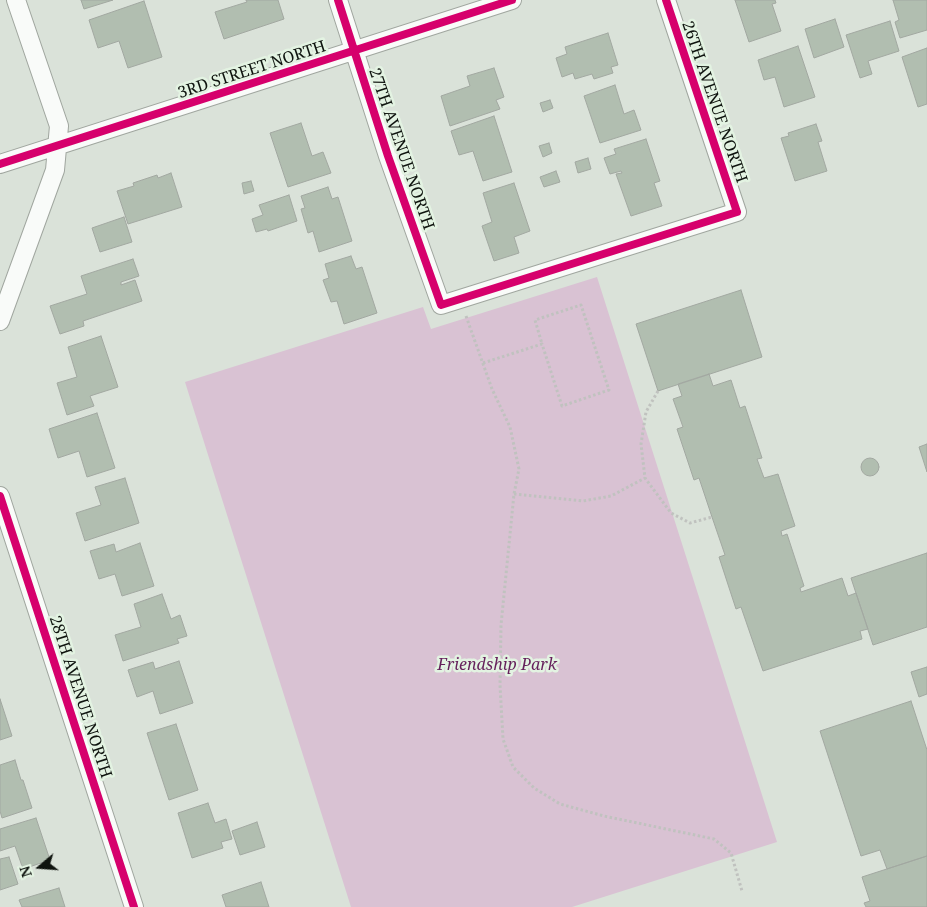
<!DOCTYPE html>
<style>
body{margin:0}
#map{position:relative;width:927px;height:907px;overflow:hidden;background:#dae2d9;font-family:"Noto Serif",serif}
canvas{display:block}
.north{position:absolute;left:15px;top:842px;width:50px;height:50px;-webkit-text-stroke:4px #e3f3e2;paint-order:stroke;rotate:252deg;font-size:14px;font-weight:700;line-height:20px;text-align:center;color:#0f140f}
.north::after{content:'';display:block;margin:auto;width:18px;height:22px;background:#0f140f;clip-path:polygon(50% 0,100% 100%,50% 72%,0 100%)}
</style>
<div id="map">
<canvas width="927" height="907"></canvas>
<div class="north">N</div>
</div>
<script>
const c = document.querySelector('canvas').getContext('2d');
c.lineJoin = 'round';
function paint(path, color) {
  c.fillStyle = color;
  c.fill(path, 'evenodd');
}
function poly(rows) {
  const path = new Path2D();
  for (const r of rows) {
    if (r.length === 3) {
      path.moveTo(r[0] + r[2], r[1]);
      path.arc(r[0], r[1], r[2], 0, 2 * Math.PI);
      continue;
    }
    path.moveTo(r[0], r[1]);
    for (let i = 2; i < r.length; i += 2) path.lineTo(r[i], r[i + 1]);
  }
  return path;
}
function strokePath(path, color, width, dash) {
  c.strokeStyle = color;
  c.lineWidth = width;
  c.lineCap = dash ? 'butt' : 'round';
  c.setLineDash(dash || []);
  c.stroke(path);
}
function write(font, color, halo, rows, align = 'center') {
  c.font = font + ' "Noto Serif",serif';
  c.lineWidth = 5;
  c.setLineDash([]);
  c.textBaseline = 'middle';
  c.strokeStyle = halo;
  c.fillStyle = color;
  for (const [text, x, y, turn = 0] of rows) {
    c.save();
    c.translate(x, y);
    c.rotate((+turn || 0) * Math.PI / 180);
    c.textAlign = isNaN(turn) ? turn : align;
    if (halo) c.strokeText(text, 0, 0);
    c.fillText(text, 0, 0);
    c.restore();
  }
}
paint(poly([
 [597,277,777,842,572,907,351,907,185,382,423,307,431,329]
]), '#d9c2d3');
const building = poly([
 [81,0,113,0,84,9,81,0],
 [246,0,278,0,284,19,224,39,215,12,247,2,246,0],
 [735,0,775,0,776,3,772,4,781,31,749,42,735,0],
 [893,0,927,0,927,30,900,38,895,22,899,20,893,0],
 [144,1,162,57,128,68,119,41,98,48,89,20,144,1],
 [835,19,844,47,814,58,805,29,835,19],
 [890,21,899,51,868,61,872,74,860,78,846,35,890,21],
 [608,33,618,65,611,67,613,73,594,79,592,74,575,79,573,73,562,77,556,58,567,54,565,47,608,33],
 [798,46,815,97,784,107,775,77,764,80,758,60,798,46],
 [927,48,927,104,918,107,902,57,927,48],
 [494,68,504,97,496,100,500,109,450,126,441,96,470,86,467,76,494,68],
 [615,85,624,114,634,110,641,130,600,143,584,96,615,85],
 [550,100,553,108,543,112,540,103,550,100],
 [494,116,512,172,483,181,473,151,459,155,451,131,494,116],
 [301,123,312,156,323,152,331,173,288,187,270,133,301,123],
 [816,124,822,141,818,142,827,171,795,181,781,138,789,136,788,133,816,124],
 [646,139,660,181,654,183,662,206,631,216,616,174,622,173,621,171,610,174,604,158,616,154,614,149,646,139],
 [549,143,552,153,543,157,539,146,549,143],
 [588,158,591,169,578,173,575,162,588,158],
 [556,171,560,182,544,187,540,177,556,171],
 [171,173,182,207,128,224,117,191,134,186,133,183,157,175,158,178,171,173],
 [251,181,254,191,244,194,242,183,251,181],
 [514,183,530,231,514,237,519,253,494,261,482,226,492,222,483,193,514,183],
 [328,187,332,199,338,197,352,241,319,252,313,231,308,233,301,209,305,208,301,196,328,187],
 [289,195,297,221,268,231,267,229,256,232,252,219,263,215,259,205,289,195],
 [124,217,132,242,100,252,92,228,124,217],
 [351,256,356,269,362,267,377,313,344,324,337,301,331,302,323,280,329,278,325,264,351,256],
 [133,259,139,276,121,282,121,285,135,280,142,301,83,321,84,326,60,334,50,306,87,294,81,276,133,259],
 [741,290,762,357,658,391,636,324,741,290],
 [101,336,118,387,90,396,94,406,67,415,57,383,77,377,68,347,101,336],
 [709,374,713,386,731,380,740,408,745,406,762,458,757,459,764,478,778,474,795,526,781,531,782,536,787,534,804,586,800,588,801,592,842,578,848,596,856,593,868,629,860,631,862,639,763,671,741,607,736,609,719,557,725,555,712,517,699,478,694,480,677,429,683,427,673,399,682,396,678,384,709,374],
 [97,413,115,468,87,477,79,451,58,458,49,429,97,413],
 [927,444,927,472,919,447,927,444],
 [870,467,9],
 [125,478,139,523,85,541,76,513,101,505,95,487,125,478],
 [140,543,154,586,122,596,115,574,99,579,90,551,114,544,116,552,140,543],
 [927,553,927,627,873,645,851,578,927,553],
 [162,594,171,619,180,615,187,636,177,639,179,643,123,661,115,635,141,627,134,604,162,594],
 [179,661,193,703,160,714,153,691,137,697,128,670,153,662,155,669,179,661],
 [927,667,927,694,919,697,911,672,927,667],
 [0,699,12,736,0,740,0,699],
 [911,701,927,750,927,856,887,869,880,850,861,856,820,731,911,701],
 [176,724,198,790,169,800,147,733,176,724],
 [15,760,21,780,23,780,32,808,2,818,0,811,0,765,15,760],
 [208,803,215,823,226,819,232,839,221,842,223,848,192,858,178,813,208,803],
 [36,818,50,860,23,869,15,846,0,851,0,829,36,818],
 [257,822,265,847,240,855,232,831,257,822],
 [927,856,927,907,866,907,864,903,870,901,862,877,927,856],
 [9,857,18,884,0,890,0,859,9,857],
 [261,882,269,907,226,907,222,895,261,882],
 [59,888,65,907,22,907,19,900,59,888]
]);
paint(building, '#b1beb0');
strokePath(building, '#a2a8a1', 1);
const minor = poly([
 [338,0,388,156,441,305,737,212,666,0],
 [0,164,512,0],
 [0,321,55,170,59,126,16,0],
 [0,496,134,907]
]);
strokePath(minor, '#a0a69f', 20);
strokePath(poly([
 [466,316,492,389,510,427,519,469,514,494,501,625,500,685,503,739,513,767,534,788,560,804,604,816,714,839,731,853,742,891],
 [483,363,542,344,562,406,609,390,581,305,535,320,542,344],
 [658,391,646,412,641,444,645,478,671,513,690,523,712,517],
 [514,494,583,501,611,496,645,478]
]), '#c0c2bf', 3, [2.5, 2.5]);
strokePath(minor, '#f9fbf9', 18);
strokePath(poly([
 [338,0,388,156,441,305,737,212,666,0],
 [0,164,512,0],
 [0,496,134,907]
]), '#d6006c', 8);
write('16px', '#0f140f', '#e3f3e2', [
 ["3RD STREET NORTH",252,70,-18],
 ["26TH AVENUE NORTH",714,102,71],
 ["27TH AVENUE NORTH",401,149,71],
 ["28TH AVENUE NORTH",80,697,72]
]);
write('italic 16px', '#651f5b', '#e3f3e2', [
 ["Friendship Park",497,665]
]);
</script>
